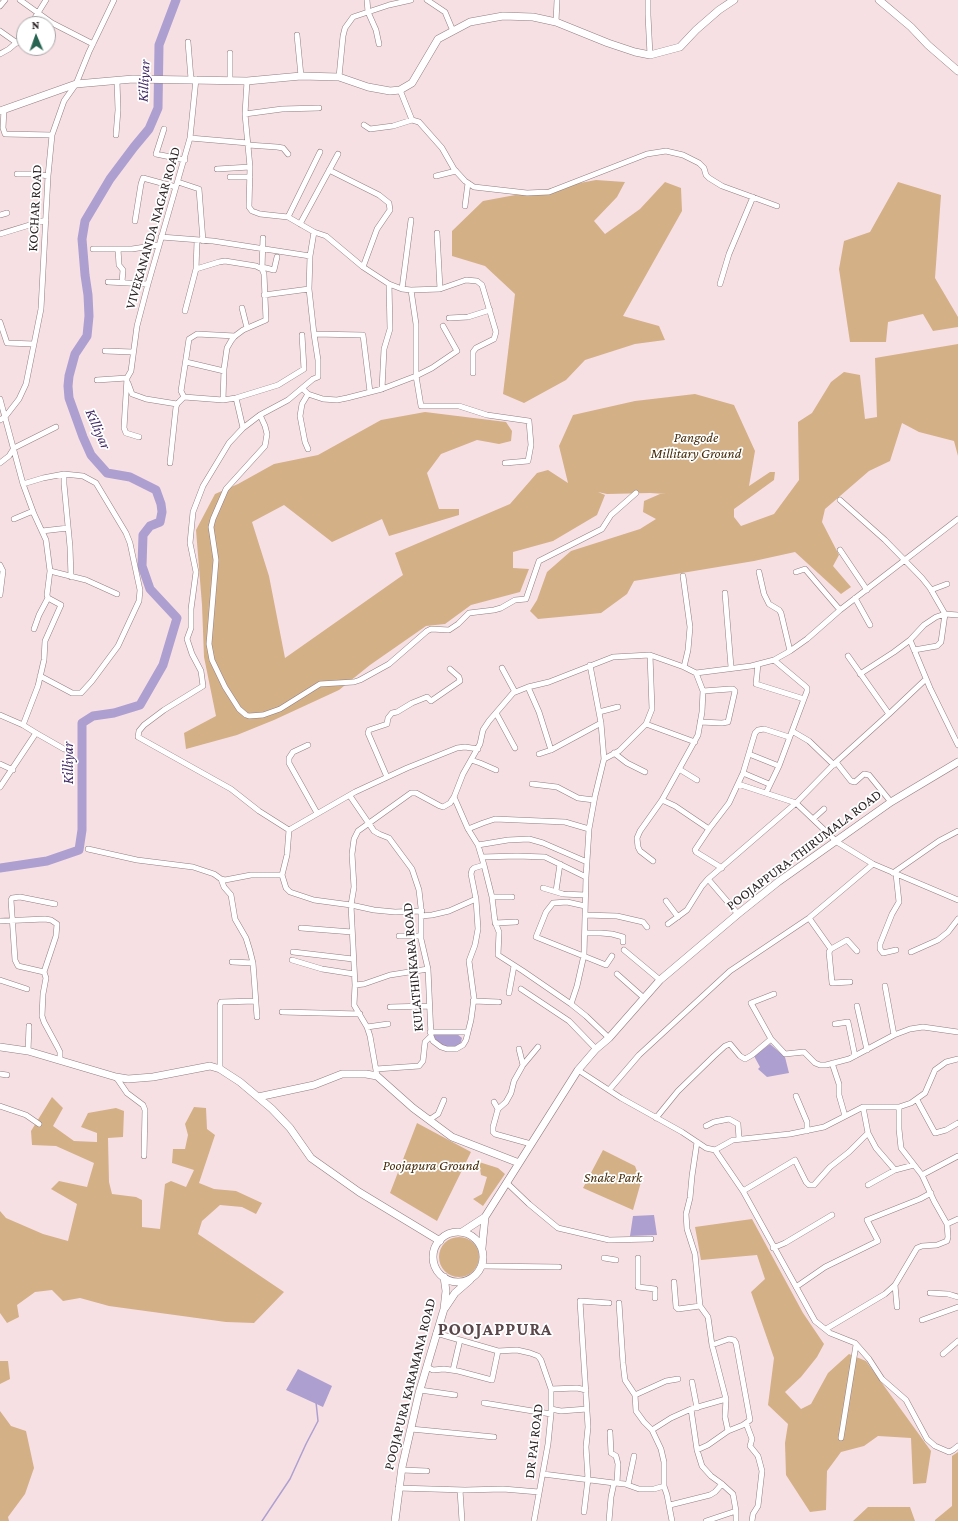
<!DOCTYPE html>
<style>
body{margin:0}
#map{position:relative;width:958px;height:1521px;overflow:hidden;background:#f7e0e4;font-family:"Crimson Pro",serif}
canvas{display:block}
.north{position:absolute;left:16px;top:16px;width:40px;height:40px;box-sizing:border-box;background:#fff;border:1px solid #a9a5a6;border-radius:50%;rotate:358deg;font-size:11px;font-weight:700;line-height:16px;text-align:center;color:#281f21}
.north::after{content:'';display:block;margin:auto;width:14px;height:18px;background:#276552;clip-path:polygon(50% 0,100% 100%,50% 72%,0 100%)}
</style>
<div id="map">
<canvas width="958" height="1521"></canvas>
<div class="north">N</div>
</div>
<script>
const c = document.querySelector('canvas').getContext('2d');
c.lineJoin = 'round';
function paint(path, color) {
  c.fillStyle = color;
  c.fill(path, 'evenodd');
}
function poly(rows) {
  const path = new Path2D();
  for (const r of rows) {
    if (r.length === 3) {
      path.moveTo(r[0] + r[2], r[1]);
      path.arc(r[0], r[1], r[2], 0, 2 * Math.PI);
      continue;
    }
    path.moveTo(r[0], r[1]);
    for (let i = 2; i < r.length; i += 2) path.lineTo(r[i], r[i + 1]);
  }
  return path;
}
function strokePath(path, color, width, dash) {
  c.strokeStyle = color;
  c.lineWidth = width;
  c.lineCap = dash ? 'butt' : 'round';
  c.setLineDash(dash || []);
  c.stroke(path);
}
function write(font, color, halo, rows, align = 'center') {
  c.font = font + ' "Crimson Pro",serif';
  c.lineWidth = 3.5;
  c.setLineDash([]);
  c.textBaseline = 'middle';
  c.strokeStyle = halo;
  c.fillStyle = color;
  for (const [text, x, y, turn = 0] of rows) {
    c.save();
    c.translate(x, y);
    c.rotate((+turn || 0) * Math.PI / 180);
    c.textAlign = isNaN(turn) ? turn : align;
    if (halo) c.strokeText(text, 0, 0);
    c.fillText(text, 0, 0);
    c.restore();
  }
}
paint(poly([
 [596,180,625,182,617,197,594,221,605,234,640,209,665,182,681,188,682,211,623,316,659,326,665,340,635,344,585,360,566,380,524,403,503,394,515,294,485,266,452,256,452,231,483,201],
 [898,182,941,195,935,278,958,317,958,327,933,331,923,314,888,322,886,342,850,342,839,269,844,241,870,232],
 [958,344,958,456,954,441,919,432,902,423,890,461,869,471,825,509,822,522,839,555,833,566,851,587,841,594,795,552,754,561,634,581,627,594,601,613,538,619,530,611,537,600,547,572,571,551,640,529,656,519,643,512,644,501,660,494,666,494,650,493,607,494,598,492,605,495,597,515,553,541,513,552,513,568,529,569,520,592,471,605,445,624,426,626,370,665,339,690,274,720,237,735,186,749,184,733,216,716,204,657,202,605,196,530,215,494,238,484,274,464,318,455,381,420,425,412,506,422,512,431,511,441,499,444,477,440,441,454,427,473,439,509,459,509,459,515,389,536,382,519,332,542,284,505,252,522,269,576,285,658,403,575,395,553,510,504,537,473,548,470,568,483,559,446,573,415,635,401,695,394,734,405,755,451,749,486,770,472,775,472,774,480,734,509,734,517,741,526,774,514,799,480,798,422,812,413,831,382,844,372,860,375,865,419,877,417,875,358],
 [52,1097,63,1108,53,1126,74,1141,97,1142,97,1133,81,1127,88,1113,116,1108,124,1111,123,1137,108,1138,109,1182,112,1194,136,1197,142,1200,142,1227,160,1229,165,1184,171,1181,186,1187,194,1170,172,1163,173,1149,185,1149,188,1135,185,1124,194,1107,206,1108,207,1129,215,1135,199,1183,214,1189,236,1191,262,1203,256,1214,242,1207,220,1205,202,1221,198,1234,284,1292,254,1323,226,1322,109,1306,80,1298,63,1301,52,1290,35,1292,17,1305,19,1317,7,1323,0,1313,0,1211,6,1218,43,1234,68,1241,77,1204,51,1189,59,1181,87,1187,94,1163,56,1146,32,1145,31,1131],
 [417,1123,471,1152,437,1221,390,1193],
 [603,1150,635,1166,641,1182,633,1210,583,1188],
 [479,1162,498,1168,505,1174,483,1206,473,1199,482,1194,487,1177,481,1175],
 [752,1219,803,1313,824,1344,817,1357,801,1377,785,1392,801,1409,811,1404,828,1373,849,1354,866,1361,931,1451,926,1483,913,1484,911,1438,878,1436,864,1446,841,1452,827,1471,826,1510,810,1512,786,1475,785,1443,788,1424,768,1405,774,1358,751,1292,765,1279,757,1255,701,1260,695,1227],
 [459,1257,20],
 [0,1361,8,1361,10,1379,0,1384],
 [0,1411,11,1426,26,1431,34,1468,25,1494,8,1517,9,1521,0,1521],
 [958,1452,958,1521,935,1521,935,1520,952,1506,952,1456],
 [868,1507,910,1507,915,1521,853,1521]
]), '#d4b086');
paint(poly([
 [457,1034,462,1038,460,1046,445,1049,433,1040,434,1035],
 [770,1044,785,1057,789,1073,767,1077,758,1069,760,1067,754,1056],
 [654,1215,657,1235,630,1236,633,1216],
 [298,1369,332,1386,323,1407,286,1390]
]), '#ad9fd0');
strokePath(poly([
 [262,1521,290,1479,306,1444,318,1421,316,1402]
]), '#ad9fd0', 1.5);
strokePath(poly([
 [0,868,47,861,79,850,82,830,82,723,93,716,114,713,140,705,163,665,177,618,150,589,142,566,143,535,150,526,160,522,162,512,161,504,156,490,130,477,107,473,91,455,83,437,69,398,68,386,69,376,75,354,87,336,89,316,88,295,85,275,82,239,85,221,110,179,134,147,149,129,158,108,159,45,176,0]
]), '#ad9fd0', 9);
const minor = poly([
 [20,0,52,23,93,44],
 [367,0,368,12,376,30,379,44],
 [427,0,445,12,453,31],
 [648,0,648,15,650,55],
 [0,6,5,0],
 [556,22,557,0],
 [31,24,46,0],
 [0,31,17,43],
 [297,35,301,76],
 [188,42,191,79],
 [230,53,230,80],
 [0,54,9,49,24,36],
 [339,77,343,36,345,28,353,17,389,5,411,0],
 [247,81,245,114,250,167,249,207,252,211,260,214,288,217,314,232,326,236,363,267,389,284,402,289,411,290,440,289,466,280,477,281,482,285,496,332,494,339,476,348,473,352,473,373],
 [400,90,412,120],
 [4,109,3,128,5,134,52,135],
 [245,114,282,109,319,108],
 [364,125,370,129,393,126,412,120,419,122,442,148,454,169,465,181,474,187,527,193,549,192,647,154,666,151,683,155,699,163,704,168,706,175,709,178,722,186,777,206],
 [164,129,156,154,185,160],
 [116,135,118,110,117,81],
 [190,138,248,143],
 [248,145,277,147,283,148,288,154],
 [217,169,250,167],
 [329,170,379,195,389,203,390,210,377,229,363,267],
 [17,174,37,174,48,176],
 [436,176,456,171],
 [230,177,250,177],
 [178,182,199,189,203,241],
 [465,206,468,183],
 [0,215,7,213],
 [288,217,320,152],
 [135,221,141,184,143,178,176,187],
 [300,224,338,154],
 [437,233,440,289],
 [0,234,46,220],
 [161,237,213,241,310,256],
 [93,249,132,249,158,245],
 [118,249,119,265,123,270,122,282],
 [262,267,274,270,277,257],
 [196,269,219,262,225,261,256,266,262,269,264,274,266,320,243,330,235,336,231,341,227,348,224,369,223,400],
 [262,269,263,238],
 [108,282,148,284],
 [720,284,729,254,753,197],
 [402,289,411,220],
 [264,295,309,289],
 [242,308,247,328],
 [185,311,196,269,197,241],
 [449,318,468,317,490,310],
 [0,322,7,343,34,344],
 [443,326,457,351,432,368,416,376,421,406,459,406,487,415,529,421,531,445,528,461,505,463],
 [314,334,363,335,370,392],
 [105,351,133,352],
 [186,362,224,371],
 [127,378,124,428,126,433,139,437],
 [97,380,127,378,131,371,137,326,148,284,190,138,196,79],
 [128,383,132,394,146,399,177,404],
 [303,389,308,394,323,399,337,400,347,398,382,389,416,376,416,324,411,290],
 [382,389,384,349,390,329,389,284],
 [308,394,302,404,300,416,305,442,308,449],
 [184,397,181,391,189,339,197,334,235,336],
 [236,398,278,385,304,369,302,335],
 [0,399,23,484,34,514,46,540,50,571,47,595,48,598,61,605,45,641,44,660,38,686,23,725,36,733,0,787],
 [260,415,265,426,267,434,265,446,226,489,213,519,211,527,216,560,209,644,212,660,225,687,239,709,246,715,249,716,263,715,280,709,320,684,354,682,360,680,389,664,427,631,431,629,449,630,458,624,469,613,494,610,501,608,515,600,526,599,539,561,602,529,611,515,636,493],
 [0,420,5,417,19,399,26,384,41,309,48,176,52,135,64,101,76,84,89,52,114,0],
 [243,428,260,415,288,400,313,379,318,377,318,360,314,334,309,289,310,256,314,232],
 [0,463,9,456,14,448,56,427],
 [170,463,176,407,177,404,184,397,223,400,236,398,243,428,229,443,203,486,193,512,190,543,196,572,191,609,191,628,187,639,192,654,201,671,203,686,164,710,144,725,139,731,138,737,231,789,259,811,289,830,355,792,407,768,457,748,465,747,478,749],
 [64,474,64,484,70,547,71,577],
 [23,484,43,478,64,474,83,476,96,483,126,533,130,543,140,590,139,601,118,646,92,681,81,693,72,693,40,676],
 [840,500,885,540,922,578,930,588,945,614,941,642,937,646,914,650],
 [14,519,33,511],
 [42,531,68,528],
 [840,550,867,590],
 [0,565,3,571,0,595],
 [50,571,86,580,117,594],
 [759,572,764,594,769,604,779,610,781,613,790,651],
 [796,572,805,569,840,610],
 [683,576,690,627,688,650,684,667],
 [931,590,947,584],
 [725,593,731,667],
 [855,598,870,625],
 [958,615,945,614,936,617,924,625,910,640,930,688,958,745],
 [34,629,39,615,48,598],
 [758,664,756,684,804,699],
 [502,668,515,692],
 [696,673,703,691,702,712,698,735,662,800,675,806,709,829,695,850,696,852,722,868],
 [860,674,894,652,910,640],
 [528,687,539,712,551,750],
 [599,712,618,707],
 [496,713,515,748],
 [889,714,926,679],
 [0,715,23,725],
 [700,722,722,723,728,722,735,691,733,689,730,689,703,691],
 [646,724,695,742],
 [792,731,809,741,834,765],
 [36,733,64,749],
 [308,745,293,752,289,758,289,763,317,813],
 [614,753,627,763,645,772],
 [539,754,551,750,601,723],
 [749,754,779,766],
 [604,759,619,751,646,724,652,709,650,655],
 [471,760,480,763,496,770],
 [836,762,851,781,855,782,864,774,869,775,891,802],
 [0,764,13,770],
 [679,769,697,780],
 [743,773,769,784],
 [387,777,368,733,369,730,387,724,388,718,392,713,397,712,412,703,427,697,431,701,460,681,459,677,450,669],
 [532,784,557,787,578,798,594,800],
 [738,784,796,803,836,762,889,714,848,656],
 [766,793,779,766,807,691,807,688,805,686,774,660],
 [350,796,374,831,379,834,389,838,412,869,419,890,421,908,421,939,428,969,431,1036,433,1041,441,1047,447,1049,456,1049,463,1045,466,1040,471,1020,474,998,469,961,475,945,478,929,476,899,471,874,472,870,474,868,484,865],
 [454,797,468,829,478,845,484,865,492,897,495,922,499,932,498,955,523,971,571,1004,586,1016,609,1038],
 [813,819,824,809],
 [468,829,483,823,495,819,565,822,589,829],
 [709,829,729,803,743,773,755,733,758,730,764,729,789,737],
 [478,845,508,840,529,839,543,843,587,862],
 [88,849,137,860,193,867,214,874,221,879,225,880,251,875,282,875,287,855,289,830],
 [482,857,517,856,545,857,586,877],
 [653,861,640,851,638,847,637,838,640,831,662,800],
 [893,873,939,841,958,831],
 [896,874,899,902,892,914,880,944,880,949,883,953,896,950],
 [282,875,286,888,290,892,314,900,351,905,374,910,395,912,422,911],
 [221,879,224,887,231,895,235,919,246,938,250,951,253,963,257,1017],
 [708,879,738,914],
 [543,888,563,894,585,895],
 [556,891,560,864],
 [492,897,512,897],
 [666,901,678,917],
 [585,906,567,902,553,903,546,912,536,937,606,965,612,956],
 [585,915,617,916,643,922,647,927],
 [421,916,432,915,449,911,476,899],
 [809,918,831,949,829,952,832,983,850,982],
 [0,921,45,919,51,920,57,924,56,936,44,972,46,978,43,994,42,1016,44,1022,57,1046,60,1052,60,1060],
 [495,923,516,922],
 [668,924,687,910,702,886,708,879,796,803,837,842,873,864,958,900],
 [301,928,352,932],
 [585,933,601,933,612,934,623,937,623,942],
 [399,936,421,936],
 [831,949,847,940,857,951],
 [624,950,660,980],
 [293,952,353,959],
 [911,952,938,940,948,932,958,919],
 [292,960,322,969,354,974],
 [232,962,253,963],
 [44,972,18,966,15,960,11,900,12,898,20,897,55,904],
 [617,974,644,998],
 [0,980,27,989],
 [355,985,364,984,390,975,428,969],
 [885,986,894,1035],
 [521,989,569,1021,596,1049],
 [509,993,514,966],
 [473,1001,499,1002],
 [571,1004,577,986,584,955,586,877,589,829,595,796,604,759,601,723,590,665],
 [857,1006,867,1050],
 [390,1007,429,1006],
 [282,1012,360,1014],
 [835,1024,848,1022,855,1056],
 [367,1027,388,1024],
 [430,1032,468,1032],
 [771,1039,751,1003,774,994],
 [519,1049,523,1065],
 [28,1051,29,1026],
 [832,1063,839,1084,839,1095,845,1116],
 [220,1069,220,1005,221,1002,256,1001],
 [376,1069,419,1066,423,1061,425,1042,431,1036],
 [578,1070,621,1098,682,1132,706,1148,715,1150,743,1191,815,1321,830,1333,855,1343,869,1359,882,1379,906,1400,927,1439,935,1446,949,1452,953,1450,958,1446],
 [0,1074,7,1075],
 [377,1076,370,1036,367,1027,354,1005,355,985,351,905,354,887,352,854,354,839,358,831,411,793,416,793,440,806,443,807,450,803,454,797,463,774,480,744,483,730,489,721,513,693,528,687,549,682,613,657,650,655,684,667,696,673,751,666,774,660,790,651,807,639,840,610,958,519],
 [116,1077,127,1093,143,1105,145,1110,144,1156],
 [609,1090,639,1055,730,971,809,918,873,864],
 [796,1096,807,1122,807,1131],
 [917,1100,935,1133,946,1130,958,1123],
 [494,1102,498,1109,493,1127,493,1132,495,1134,531,1144],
 [0,1106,26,1115,39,1124],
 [863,1107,868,1133,876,1148,895,1170],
 [899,1107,899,1129,901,1148,922,1175,934,1201,947,1224],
 [498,1109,506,1102,511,1093,514,1081,523,1065,538,1047],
 [656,1118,678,1091,714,1056,725,1046,730,1044,740,1056,745,1059,752,1055,771,1039,785,1054,804,1052,815,1063,820,1065,826,1065,849,1059,894,1035,910,1029,923,1027,958,1032],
 [429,1120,438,1114,444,1100],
 [706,1126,714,1122,729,1119,738,1124,739,1139],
 [715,1150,733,1140,790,1134,824,1127,863,1107,899,1107,911,1103,925,1093,935,1070,946,1062,958,1059],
 [922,1175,958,1156],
 [507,1183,529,1204,558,1228,609,1240,651,1239],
 [868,1185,895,1170,914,1165],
 [743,1191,795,1160,806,1182,809,1185,814,1185,830,1167,849,1152,868,1133],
 [773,1248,785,1243,832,1215],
 [604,1258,616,1260],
 [638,1258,638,1287,655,1289,655,1298],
 [482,1266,559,1267],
 [674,1282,676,1307,678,1309,700,1306],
 [895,1285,897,1307],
 [796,1287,825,1267,878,1241,867,1220,920,1199,931,1193],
 [930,1293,948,1294,958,1297],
 [619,1303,623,1363,625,1380,635,1395,636,1411,644,1422,652,1430],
 [922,1320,958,1307],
 [826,1329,885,1294,895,1285,917,1248,922,1246,937,1245,947,1241,948,1237,947,1224,958,1219],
 [436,1333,498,1351,517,1350,530,1353,538,1356,541,1360,551,1389,551,1414,548,1444,534,1521],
 [712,1345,729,1339,734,1340,736,1343,750,1420,743,1425,728,1431,725,1417,726,1399],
 [943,1354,958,1341],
 [427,1367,433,1370,444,1369,458,1371,492,1380,498,1351],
 [453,1370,460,1340],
 [692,1382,697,1408],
 [551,1389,577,1388,586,1390],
 [420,1390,455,1395],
 [635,1395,666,1381,678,1379],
 [484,1403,551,1414],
 [551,1409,561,1411,587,1409],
 [746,1423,752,1439,750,1446,758,1456,762,1471,758,1506,753,1514,752,1521],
 [411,1429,494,1437],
 [610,1432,611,1453,616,1456,618,1464,617,1483],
 [841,1438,856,1345],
 [697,1450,708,1445,728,1431],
 [402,1470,427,1471],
 [543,1474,614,1483,611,1497,609,1521],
 [615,1483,625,1484,639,1489,654,1489,664,1486],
 [628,1485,634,1456],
 [398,1488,465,1490,503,1489,539,1492],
 [460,1490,462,1521],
 [670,1505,710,1495,715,1492,722,1484,711,1476,702,1466,697,1450,691,1409],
 [736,1511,736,1521],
 [584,1512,588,1479,586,1447,588,1427,580,1301,609,1303],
 [672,1521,667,1495,664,1486,664,1462,661,1449,652,1430,671,1418,691,1409,726,1399,712,1345,708,1317,700,1306,695,1254,687,1229,686,1214,690,1198,692,1176,697,1142],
 [706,1521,736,1511,733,1494,722,1484]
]);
const major = poly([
 [879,0,911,27,928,45,958,71],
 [0,111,76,84,133,79,247,81,301,76,339,77,368,87,390,91,400,90,412,83,438,39,470,22,503,16,533,17,556,22,608,43,635,52,650,55,680,47,696,30,719,10,734,0],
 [0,1047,28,1051,116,1077,128,1079,153,1077,210,1066,220,1069,240,1082,272,1109,290,1128,311,1158,359,1192,440,1241],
 [258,1097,314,1085,342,1074,366,1074,377,1076,413,1108,452,1137,519,1163],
 [462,1232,485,1217,578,1070,596,1049,609,1038,660,980,738,914,778,882,891,802,958,762],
 [458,1257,25],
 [482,1248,485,1217],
 [445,1308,455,1293,470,1280],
 [395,1521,402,1467,419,1393,444,1309,446,1291,444,1277]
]);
strokePath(minor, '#927d81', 6);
strokePath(major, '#927d81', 8);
strokePath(minor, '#fff', 5);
strokePath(major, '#fff', 7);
write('14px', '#281f21', '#fff', [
 ["KOCHAR ROAD",35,208,-87],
 ["VIVEKANANDA NAGAR ROAD",153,228,-74],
 ["POOJAPPURA-THIRUMALA ROAD",804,850,-37],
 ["KULATHINKARA ROAD",413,967,-95],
 ["POOJAPURA KARAMANA ROAD",410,1384,-76],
 ["DR PAI ROAD",534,1441,-83]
]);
write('italic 14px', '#452b08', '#fff', [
 ["Pangode",696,438],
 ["Millitary Ground",696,454],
 ["Poojapura Ground",431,1166],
 ["Snake Park",613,1178]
]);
write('italic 15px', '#412a66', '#fff', [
 ["Killiyar",144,81,-87],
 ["Killiyar",98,429,66],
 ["Killiyar",68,763,-90]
]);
c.letterSpacing = '1px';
write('bold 18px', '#59474b', '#fff', [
 ["POOJAPPURA",495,1329]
]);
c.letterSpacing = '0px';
</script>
